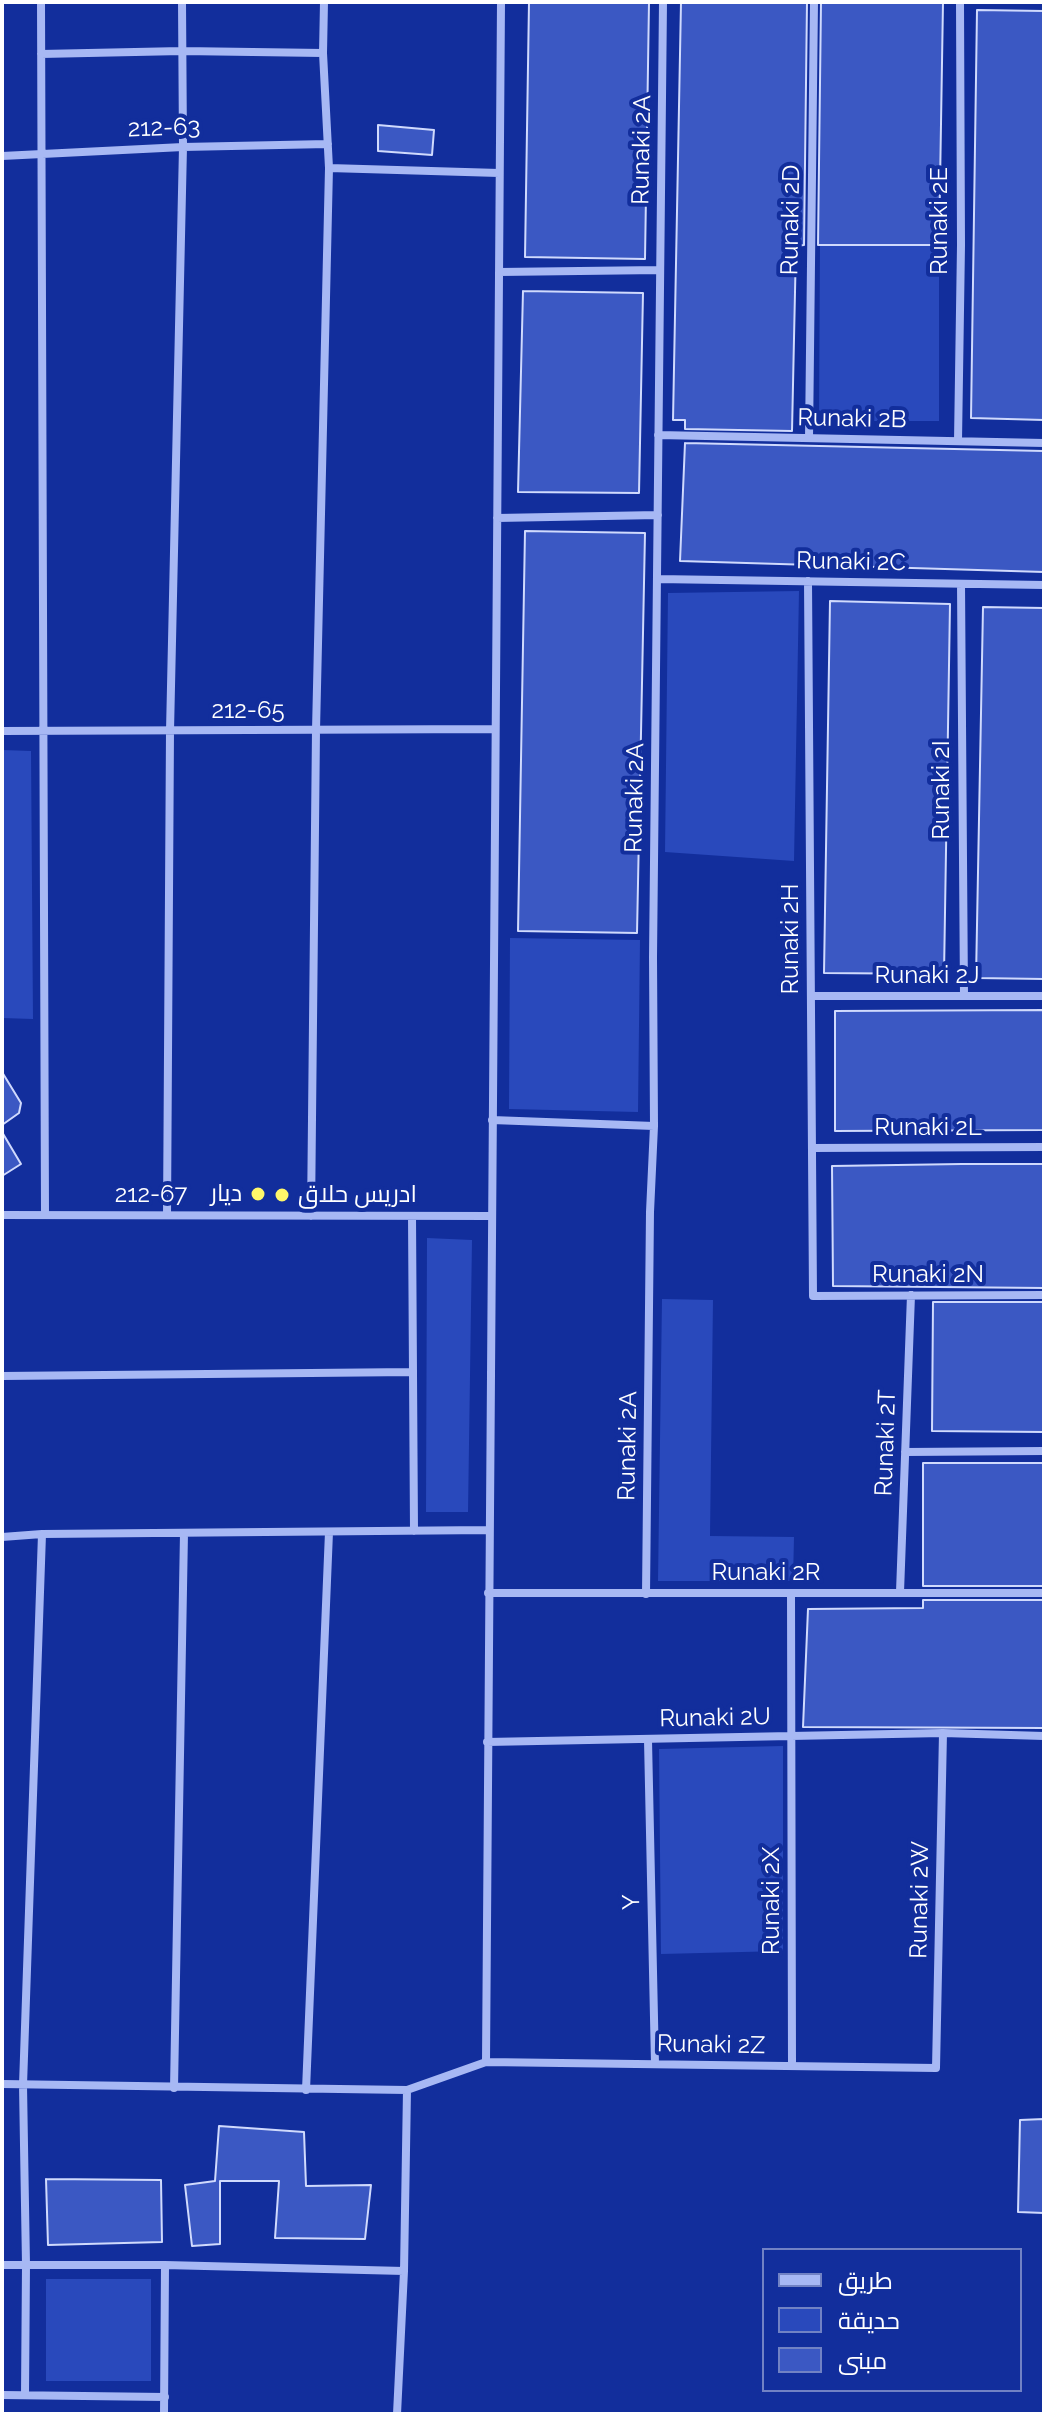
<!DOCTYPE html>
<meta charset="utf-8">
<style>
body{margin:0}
#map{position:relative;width:1046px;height:2416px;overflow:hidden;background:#122e9c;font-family:Raleway,Cairo,sans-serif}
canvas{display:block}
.frame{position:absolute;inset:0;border:4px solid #fff;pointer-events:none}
.legend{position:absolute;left:762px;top:2248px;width:260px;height:144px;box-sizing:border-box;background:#122e9c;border:2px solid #7182c4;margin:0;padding:10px 14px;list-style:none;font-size:24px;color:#fff}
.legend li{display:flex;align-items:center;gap:16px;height:40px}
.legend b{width:40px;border:2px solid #7182c4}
</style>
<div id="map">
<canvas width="1046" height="2416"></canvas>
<div class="frame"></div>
<ul class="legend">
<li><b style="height:10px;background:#a7b8f4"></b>طريق</li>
<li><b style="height:22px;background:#2949bc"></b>حديقة</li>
<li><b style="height:22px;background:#3b58c3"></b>مبنى</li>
</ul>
</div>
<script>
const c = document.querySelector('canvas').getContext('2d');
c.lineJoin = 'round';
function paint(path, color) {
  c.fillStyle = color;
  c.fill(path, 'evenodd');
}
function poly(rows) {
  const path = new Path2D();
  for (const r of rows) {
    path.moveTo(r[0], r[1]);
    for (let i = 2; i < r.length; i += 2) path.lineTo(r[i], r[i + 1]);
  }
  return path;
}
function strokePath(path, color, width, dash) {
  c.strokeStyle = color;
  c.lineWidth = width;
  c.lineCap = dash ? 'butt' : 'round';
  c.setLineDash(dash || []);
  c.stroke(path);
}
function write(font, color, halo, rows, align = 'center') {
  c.font = font + ' Raleway,Cairo,sans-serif';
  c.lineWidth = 8;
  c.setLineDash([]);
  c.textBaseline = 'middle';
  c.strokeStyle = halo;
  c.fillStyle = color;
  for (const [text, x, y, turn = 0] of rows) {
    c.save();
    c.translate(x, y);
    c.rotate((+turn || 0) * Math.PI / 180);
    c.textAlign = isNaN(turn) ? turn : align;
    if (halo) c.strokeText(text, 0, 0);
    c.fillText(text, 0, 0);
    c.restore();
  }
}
paint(poly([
 [820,245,939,245,939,421,819,421],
 [799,591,794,861,665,852,668,593],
 [2,750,31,751,33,1019,2,1018],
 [510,938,640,940,638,1112,509,1109],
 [427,1238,472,1240,468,1512,426,1512],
 [662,1299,713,1300,710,1536,794,1537,793,1581,658,1581],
 [783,1746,783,1951,661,1954,659,1749],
 [46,2279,151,2279,151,2381,46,2381]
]), '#2949bc');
const building = poly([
 [529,2,649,2,645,259,525,257,529,2],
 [681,2,807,2,804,245,796,246,792,431,685,429,685,420,673,420,681,2],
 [821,2,943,2,939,245,818,245,821,2],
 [977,10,1044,11,1044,420,971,418,977,10],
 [378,125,434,130,432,155,378,151,378,125],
 [523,291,643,293,639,493,518,492,523,291],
 [685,443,1044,451,1044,572,680,561,685,443],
 [525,531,645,533,637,933,518,931,525,531],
 [830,601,950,604,944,974,824,973,830,601],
 [983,607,1044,608,1044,979,976,978,983,607],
 [1044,1010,1044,1130,835,1131,835,1011,1044,1010],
 [2,1072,21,1103,19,1113,2,1125,2,1072],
 [2,1132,21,1164,2,1176,2,1132],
 [962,1164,1044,1164,1044,1288,833,1286,832,1166,962,1164],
 [933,1302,1044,1302,1044,1432,932,1431,933,1302],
 [923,1463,1044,1463,1044,1586,923,1586,923,1463],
 [923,1600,1044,1600,1044,1728,803,1727,808,1609,923,1608,923,1600],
 [1044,2119,1044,2213,1018,2212,1020,2120,1044,2119],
 [219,2126,304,2132,306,2186,371,2185,365,2239,275,2238,279,2181,220,2181,220,2244,192,2246,185,2185,215,2181,219,2126],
 [46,2179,161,2180,162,2242,48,2245,46,2179]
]);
paint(building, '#3b58c3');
strokePath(building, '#d0dafd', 2);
strokePath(poly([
 [41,2,45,1215],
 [41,54,182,51,323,53],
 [2,156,183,147,328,144],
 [329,168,499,173],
 [499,272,660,270],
 [658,435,1044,443],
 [809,438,814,2],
 [958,441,961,245,960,2],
 [497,518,658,515],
 [657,579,1044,585],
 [808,581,813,1296,1044,1295],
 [961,584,964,996],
 [2,731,495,729],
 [811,996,1044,996],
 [492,1120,654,1126],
 [812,1148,1044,1147],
 [2,1215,491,1216],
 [167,1215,170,731,183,147,182,2],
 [311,1216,316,730,329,168,323,53,324,2],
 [412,1216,414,1531],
 [2,1376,413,1372],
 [905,1452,1044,1451],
 [2,1537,42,1534,489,1530],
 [900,1592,911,1295],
 [488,1593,1044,1593],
 [791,1593,792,2066],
 [646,1594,650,1212,654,1126,653,957,663,2],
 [648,1740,655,2064],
 [487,1742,943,1733,1044,1736],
 [486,2062,501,2],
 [2,2084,407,2090,486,2062,936,2068,943,1733],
 [174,2088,184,1533],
 [306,2090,329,1532],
 [2,2265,165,2265,404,2271,407,2090],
 [2,2395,165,2397],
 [25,2395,26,2265,23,2085,42,1534],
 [164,2414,165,2265],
 [397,2414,404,2271]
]), '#a7b8f4', 8);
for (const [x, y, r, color] of [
 [258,1194,8,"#fff76a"],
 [282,1195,8,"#fff76a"]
]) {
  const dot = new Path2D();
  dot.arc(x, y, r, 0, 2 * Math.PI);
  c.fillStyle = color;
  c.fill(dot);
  strokePath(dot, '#122e9c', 3);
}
write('24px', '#fff', '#122e9c', [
 ["212-63",164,128,-2],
 ["Runaki 2A",642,150,-89],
 ["Runaki 2D",791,220,-89],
 ["Runaki 2E",940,221,-90],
 ["Runaki 2B",852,419,1],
 ["Runaki 2C",851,562,1],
 ["212-65",248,711],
 ["Runaki 2I",942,790,-90],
 ["Runaki 2A",635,798,-89],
 ["Runaki 2H",791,939,-90],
 ["Runaki 2J",927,976],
 ["Runaki 2L",928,1128],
 ["212-67",151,1195],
 ["Runaki 2N",928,1275],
 ["Runaki 2T",886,1443,-88],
 ["Runaki 2A",628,1446,-89],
 ["Runaki 2R",766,1573],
 ["Runaki 2U",715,1718,-1],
 ["Runaki 2W",920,1900,-89],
 ["Runaki 2X",772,1901,-90],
 ["Y",632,1902,-91],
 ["Runaki 2Z",711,2045,1]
]);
write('24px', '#fff', '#122e9c', [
 ["ديار",242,1194],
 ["ادريس حلاق",298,1195,"left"]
], 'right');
</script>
